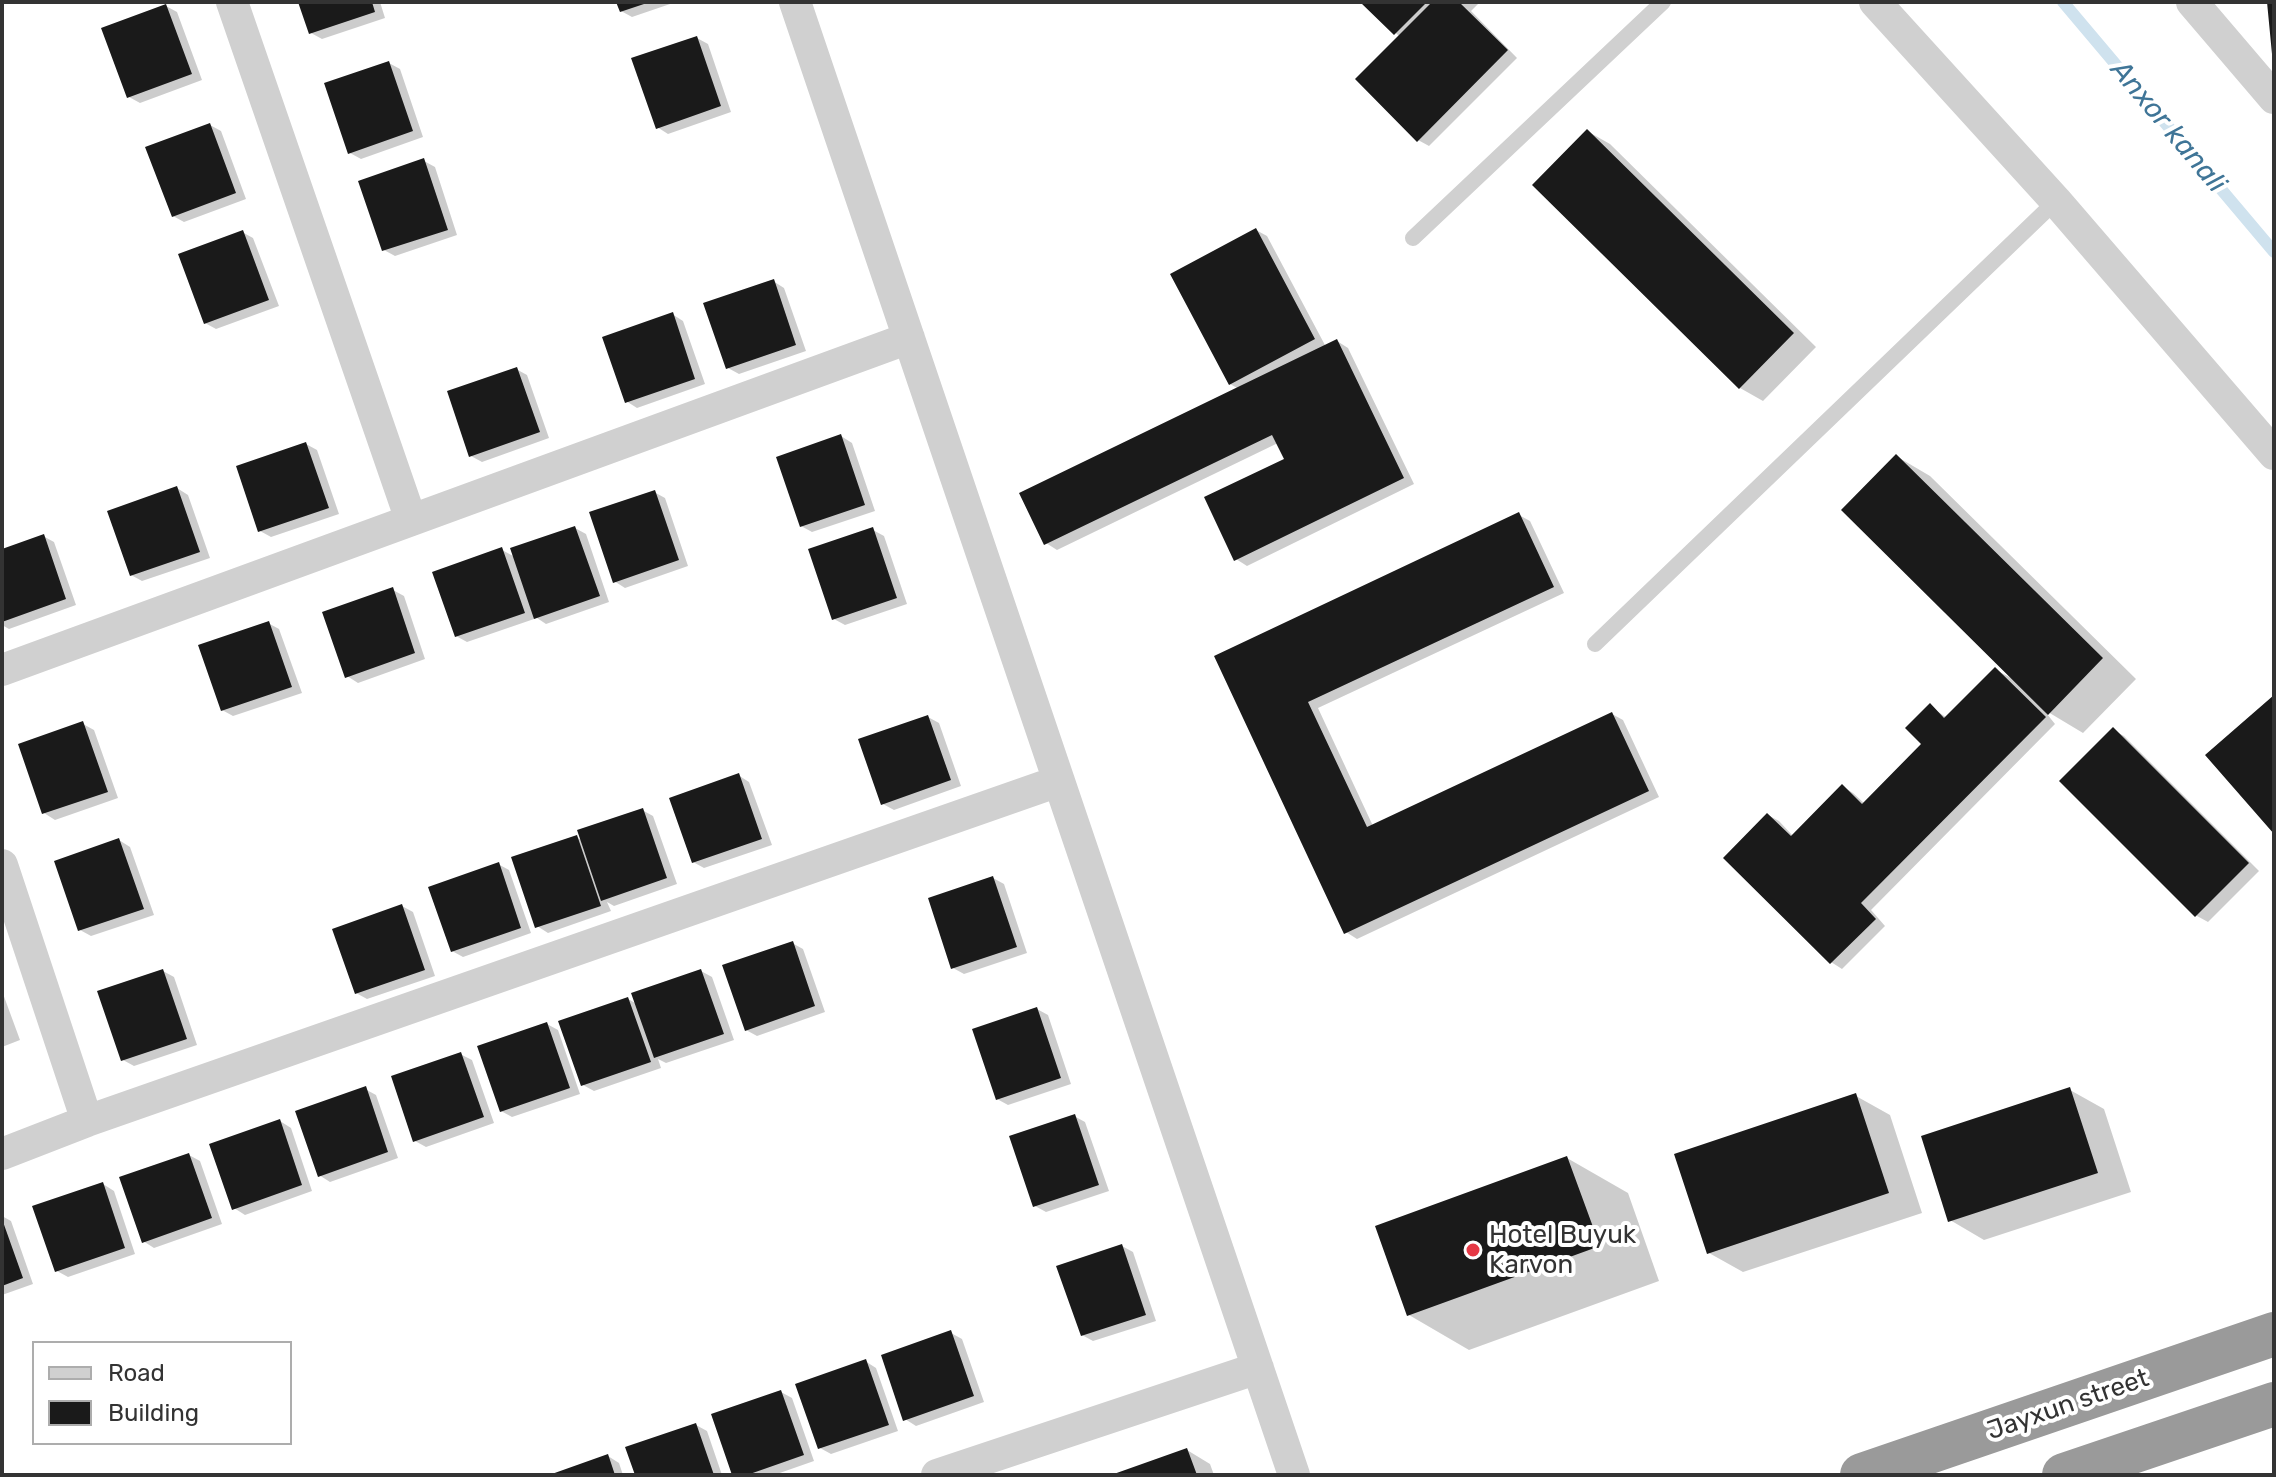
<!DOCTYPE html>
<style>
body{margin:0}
#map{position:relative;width:2276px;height:1477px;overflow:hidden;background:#fff;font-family:Rubik,sans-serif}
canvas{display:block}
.frame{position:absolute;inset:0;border:4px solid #333;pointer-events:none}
.legend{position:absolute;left:32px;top:1341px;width:260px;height:104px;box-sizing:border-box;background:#fff;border:2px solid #adadad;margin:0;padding:10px 14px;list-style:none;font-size:24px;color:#333}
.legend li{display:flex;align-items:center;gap:16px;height:40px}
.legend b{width:40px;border:2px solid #adadad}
</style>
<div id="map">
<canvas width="2276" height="1477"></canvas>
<div class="frame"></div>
<ul class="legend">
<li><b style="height:10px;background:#d0d0d0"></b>Road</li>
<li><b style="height:22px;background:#1a1a1a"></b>Building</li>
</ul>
</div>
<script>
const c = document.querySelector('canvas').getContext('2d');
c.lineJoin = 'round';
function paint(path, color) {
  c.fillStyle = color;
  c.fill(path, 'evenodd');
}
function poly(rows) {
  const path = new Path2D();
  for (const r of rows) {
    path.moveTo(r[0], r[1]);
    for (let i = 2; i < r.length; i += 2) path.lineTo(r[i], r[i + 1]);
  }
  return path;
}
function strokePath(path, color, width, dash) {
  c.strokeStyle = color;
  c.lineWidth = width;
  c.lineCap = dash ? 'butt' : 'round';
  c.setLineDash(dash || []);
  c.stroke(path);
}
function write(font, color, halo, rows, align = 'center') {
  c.font = font + ' Rubik,sans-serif';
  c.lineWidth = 8;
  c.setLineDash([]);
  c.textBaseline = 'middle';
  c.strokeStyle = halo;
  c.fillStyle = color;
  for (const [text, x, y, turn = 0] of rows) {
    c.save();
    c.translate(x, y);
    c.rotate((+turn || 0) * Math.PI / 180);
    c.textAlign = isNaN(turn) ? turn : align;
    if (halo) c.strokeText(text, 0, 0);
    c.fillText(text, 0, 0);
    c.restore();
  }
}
paint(poly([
 [301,2,380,2,385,18,322,39,311,33],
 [618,2,676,2,632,17,621,11],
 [1363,2,1480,2,1471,11,1517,58,1429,146,1418,140,1400,37],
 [166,6,177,12,202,80,140,103,129,97],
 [697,38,708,44,731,112,668,134,657,127],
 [389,63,400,69,423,137,361,159,350,153],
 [210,125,221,131,246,199,184,222,173,216],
 [1587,131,1610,144,1816,347,1763,401,1740,388],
 [424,161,435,167,457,235,395,256,384,250],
 [1256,230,1267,236,1326,347,1337,341,1348,348,1414,484,1247,566,1236,559,1287,460,1278,443,1057,550,1046,543,1239,389,1230,384],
 [242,232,253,238,279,306,216,329,205,323],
 [773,281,784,288,806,351,739,374,728,368],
 [672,314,683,321,705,384,637,408,626,401],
 [516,369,527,375,549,438,482,462,471,456],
 [841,436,852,443,875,511,812,532,801,526],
 [306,444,317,450,339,514,271,537,260,531],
 [1896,456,1930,476,2136,679,2083,733,2043,709,2055,724,1871,910,1885,926,1842,969,1831,962,1768,815,1779,821,1793,836,1842,786,1853,793,1865,804,1924,744,1930,706,1947,718,1996,670,2013,679],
 [177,488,188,495,210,558,142,581,131,575],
 [654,492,665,498,688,566,625,588,614,581],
 [1519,515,1530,521,1564,593,1318,708,1373,826,1612,714,1623,720,1659,797,1357,939,1346,932,1216,657],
 [575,528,586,534,609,602,546,624,537,618,467,642,456,636,502,550,515,557],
 [873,530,884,536,907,604,845,625,834,619],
 [43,536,54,542,76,605,9,629,2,625,2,551],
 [393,590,404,596,425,659,358,683,347,676],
 [268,623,279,629,302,693,233,716,222,710],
 [928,717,939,723,961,786,894,810,883,804],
 [83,724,94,730,118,798,55,820,44,813],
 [2113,730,2124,736,2259,871,2208,922,2197,916,2062,781],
 [738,775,749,782,772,845,704,868,693,862],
 [642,810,653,816,677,884,614,906,607,902,611,911,548,933,537,926,576,837,583,841],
 [119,840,130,847,154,915,91,936,80,930],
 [498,864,509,870,531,933,463,957,452,951],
 [993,878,1004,884,1027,953,964,974,953,968],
 [402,906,413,912,435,976,367,999,356,993],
 [792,943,803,949,825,1012,757,1036,746,1030],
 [163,971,174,977,197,1045,134,1066,123,1060],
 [701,971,712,977,734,1040,666,1063,658,1059,661,1068,594,1091,583,1085,628,999,637,1004],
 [2,991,20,1040,2,1047],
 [1037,1009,1048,1015,1071,1084,1008,1105,997,1099],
 [547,1024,558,1030,580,1094,512,1117,501,1111],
 [460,1054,472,1060,494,1123,426,1147,415,1141],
 [365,1089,376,1095,398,1158,330,1182,319,1175],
 [2070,1090,2104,1109,2131,1192,1984,1240,1950,1220],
 [1856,1096,1890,1115,1922,1213,1743,1272,1709,1253],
 [1074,1116,1085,1122,1109,1191,1046,1212,1035,1206],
 [280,1121,291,1128,312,1191,245,1215,234,1208],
 [189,1155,200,1161,222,1224,154,1248,143,1241],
 [1567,1158,1628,1193,1659,1281,1469,1350,1409,1315],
 [103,1184,114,1191,135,1254,68,1277,57,1271],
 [2,1216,11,1221,33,1284,2,1295],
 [1122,1246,1133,1252,1156,1321,1093,1341,1082,1335],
 [951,1333,962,1339,984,1402,916,1426,905,1419],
 [865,1361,876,1368,898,1431,831,1454,820,1448],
 [781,1392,792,1398,814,1461,774,1475,734,1475],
 [696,1425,707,1431,722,1475,637,1475],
 [1187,1450,1210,1464,1214,1475,1116,1475],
 [608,1456,619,1463,623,1475,554,1475]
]), '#0003');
strokePath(poly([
 [2063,2,2274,252]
]), '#cfe2ee', 12);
paint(poly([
 [298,2,372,2,375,12,309,34],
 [616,2,647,2,647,3,620,12],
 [1360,2,1427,2,1394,35],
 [1432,2,1459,2,1508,50,1417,142,1355,79],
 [2267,2,2274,2,2274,54,2272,54],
 [166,4,192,74,127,98,101,28],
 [697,36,721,106,656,129,631,58],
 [389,61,413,131,348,154,324,83],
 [210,123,236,193,172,217,145,147],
 [1587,129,1794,333,1739,389,1532,185],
 [424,158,448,230,382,251,358,181],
 [1256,228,1315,339,1229,385,1170,274],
 [243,230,269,300,204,324,178,254],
 [774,279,796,345,726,369,703,303],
 [673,312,695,379,625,403,602,337],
 [1337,339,1404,478,1234,561,1204,497,1284,459,1272,435,1044,545,1019,493],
 [517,367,540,432,469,457,447,391],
 [841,434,865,505,800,527,776,457],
 [306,442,329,508,258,532,236,466],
 [1896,454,2103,658,2048,715,1841,510],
 [177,486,200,552,130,576,107,511],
 [655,490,679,560,613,583,589,512],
 [1519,512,1554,587,1308,702,1367,827,1612,712,1649,791,1344,934,1214,656],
 [575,526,600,596,534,619,510,548],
 [873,527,897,598,832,620,808,549],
 [44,534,66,599,2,622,2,549],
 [502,547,525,613,455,637,432,572],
 [393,587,415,653,345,678,322,612],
 [269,621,292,687,221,711,198,645],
 [1995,667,2046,717,1861,903,1876,919,1830,964,1723,858,1767,813,1791,836,1842,784,1862,804,1921,744,1905,728,1930,703,1944,718],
 [2274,695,2274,834,2205,755],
 [928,715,951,780,881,805,858,739],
 [83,721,108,792,42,814,18,744],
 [2113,727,2249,863,2195,917,2059,781],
 [739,773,762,839,692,863,669,798],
 [643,808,667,878,601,901,577,830],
 [577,835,601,906,535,928,511,857],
 [119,838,144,909,78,931,54,861],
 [499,862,521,928,451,952,428,887],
 [993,876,1017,947,951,969,928,898],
 [402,904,425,970,355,994,332,929],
 [793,941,815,1006,745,1031,722,965],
 [163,969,187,1039,121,1061,97,991],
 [701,969,724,1034,654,1058,631,993],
 [628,997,651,1062,581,1086,558,1021],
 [1037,1007,1061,1078,996,1100,972,1029],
 [547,1022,570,1088,500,1112,477,1046],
 [461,1052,484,1117,413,1142,391,1076],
 [366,1086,388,1152,318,1177,295,1111],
 [2070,1087,2098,1173,1948,1222,1921,1136],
 [1856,1093,1889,1193,1707,1254,1674,1154],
 [1075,1114,1099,1185,1033,1207,1009,1136],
 [280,1119,302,1185,232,1210,209,1144],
 [189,1153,212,1218,142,1243,119,1177],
 [1567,1156,1600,1246,1407,1316,1375,1226],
 [103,1182,125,1248,55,1272,32,1206],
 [2,1219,23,1278,2,1286],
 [1122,1244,1146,1315,1081,1336,1056,1266],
 [951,1330,974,1396,903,1421,881,1355],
 [866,1359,889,1425,818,1449,795,1384],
 [781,1390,804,1455,747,1475,732,1475,711,1414],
 [696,1423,714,1475,635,1475,625,1447],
 [1187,1448,1197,1475,1111,1475],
 [608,1454,615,1475,549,1475]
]), '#1a1a1a');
strokePath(poly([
 [1413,238,1663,2],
 [1595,644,2056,201]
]), '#d0d0d0', 16);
strokePath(poly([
 [232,2,411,520],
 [795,2,1294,1475],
 [1875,2,2056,201,2274,454],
 [2192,2,2274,98],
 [2,670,909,338],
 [2,865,87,1121],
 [2,1154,87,1121,1059,781],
 [937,1475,1258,1368]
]), '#d0d0d0', 32);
strokePath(poly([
 [1862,1475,2274,1334],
 [2064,1475,2274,1404]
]), '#9a9a9a', 44);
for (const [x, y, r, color] of [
 [1473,1250,8,"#e63946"]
]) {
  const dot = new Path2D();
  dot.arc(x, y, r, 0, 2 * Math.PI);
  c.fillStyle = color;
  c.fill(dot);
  strokePath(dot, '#fff', 3);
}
write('26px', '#333', '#fff', [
 ["Hotel Buyuk",1489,1235],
 ["Karvon",1489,1265]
], 'left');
write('26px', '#333', '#fff', [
 ["Jayxun street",2068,1405,-19]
]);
write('italic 28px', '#3f7597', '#fff', [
 ["Anxor kanali",2168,127,50]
]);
</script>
